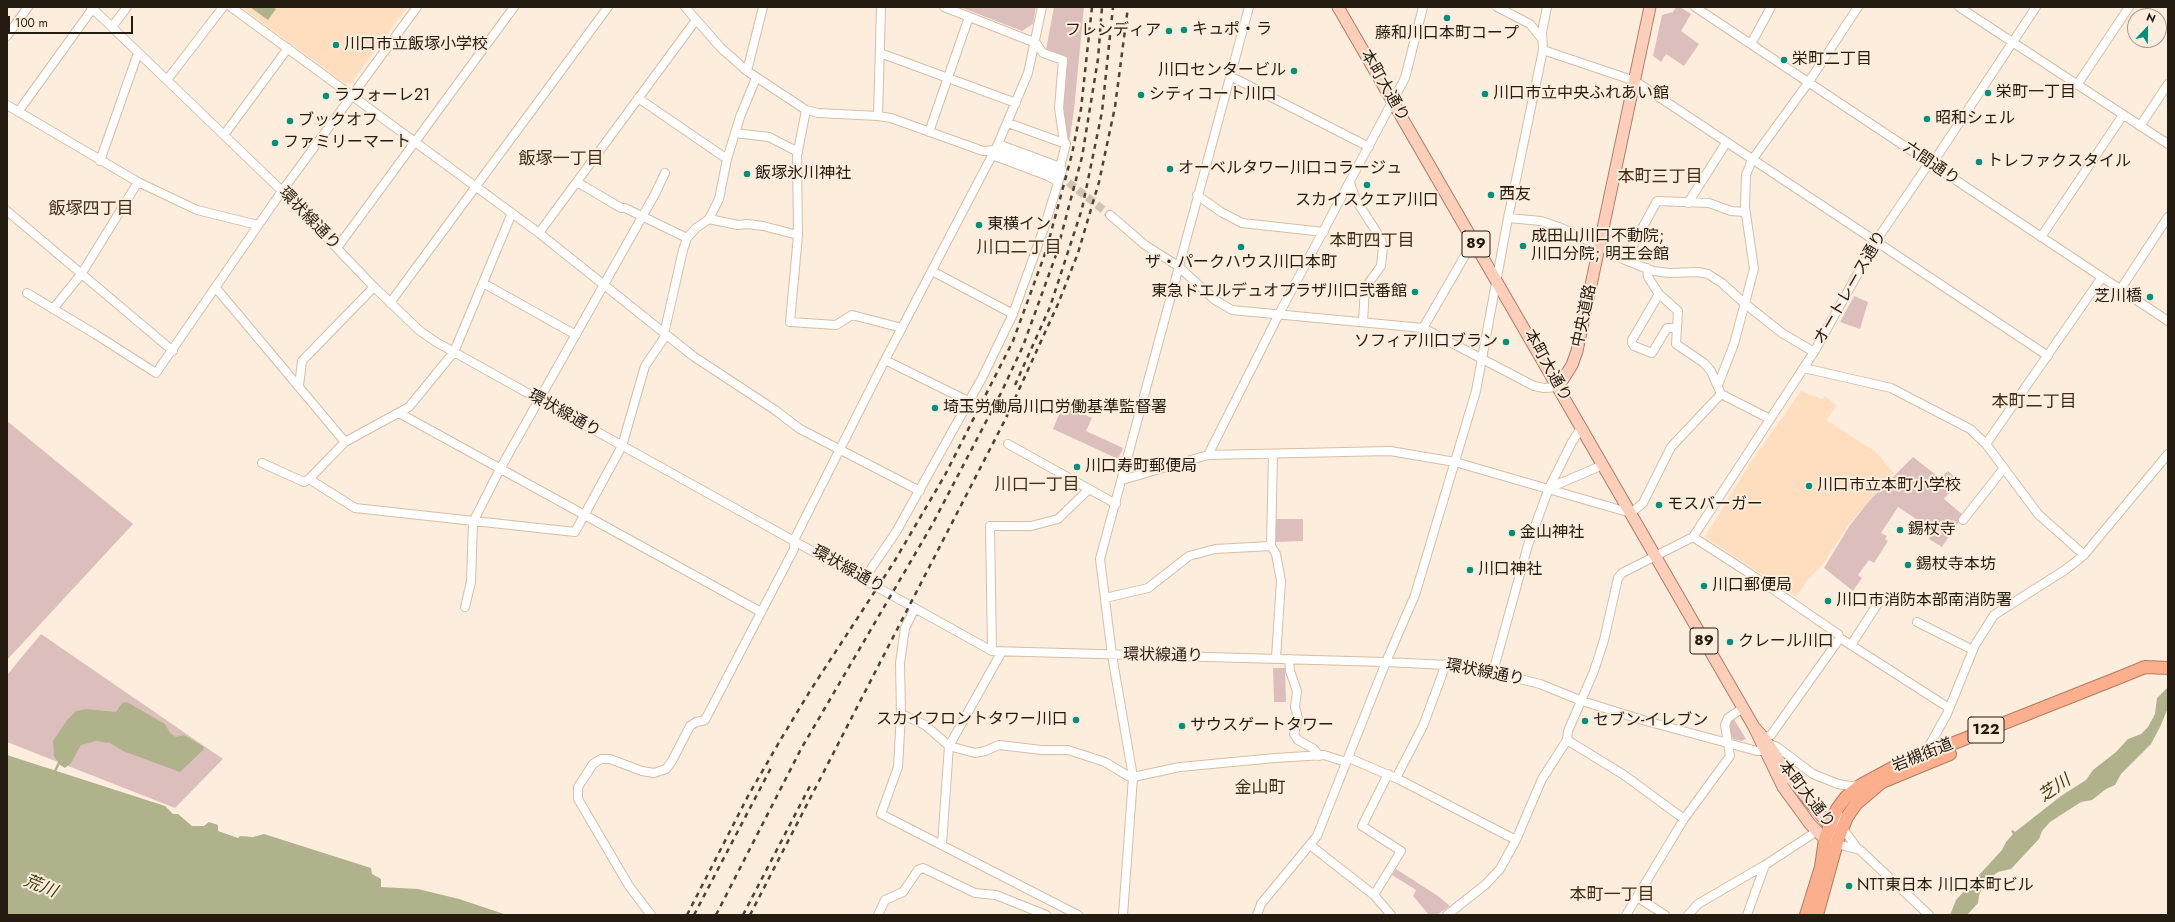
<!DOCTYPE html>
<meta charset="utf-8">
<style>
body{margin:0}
#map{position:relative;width:2175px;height:922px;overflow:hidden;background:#fdeddd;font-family:Jost,sans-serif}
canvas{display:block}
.frame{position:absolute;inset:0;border:8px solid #241b11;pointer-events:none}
.north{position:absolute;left:2127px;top:8px;width:40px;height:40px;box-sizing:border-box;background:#fdeddd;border:1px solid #a6998b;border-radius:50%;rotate:22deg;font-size:11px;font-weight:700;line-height:16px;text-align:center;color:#241b11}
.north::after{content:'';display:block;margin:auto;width:14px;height:18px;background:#00907c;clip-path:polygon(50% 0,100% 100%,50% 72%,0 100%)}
.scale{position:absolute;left:8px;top:16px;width:125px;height:18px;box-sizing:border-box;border:2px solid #241b11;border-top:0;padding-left:5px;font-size:12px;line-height:14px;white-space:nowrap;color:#241b11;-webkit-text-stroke:3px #fdeddd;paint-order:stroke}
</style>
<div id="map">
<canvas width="2175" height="922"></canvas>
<div class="frame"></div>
<div class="north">N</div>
<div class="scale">100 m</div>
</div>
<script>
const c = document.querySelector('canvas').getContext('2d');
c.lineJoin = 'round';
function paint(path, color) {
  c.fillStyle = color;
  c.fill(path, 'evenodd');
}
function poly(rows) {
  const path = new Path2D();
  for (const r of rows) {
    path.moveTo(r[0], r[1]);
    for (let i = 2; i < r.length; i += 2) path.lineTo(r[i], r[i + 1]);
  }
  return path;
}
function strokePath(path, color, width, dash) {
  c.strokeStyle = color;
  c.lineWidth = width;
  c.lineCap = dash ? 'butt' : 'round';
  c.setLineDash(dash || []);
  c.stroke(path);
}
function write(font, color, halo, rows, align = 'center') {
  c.font = font + ' Jost,"Noto Sans JP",sans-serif';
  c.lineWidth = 4;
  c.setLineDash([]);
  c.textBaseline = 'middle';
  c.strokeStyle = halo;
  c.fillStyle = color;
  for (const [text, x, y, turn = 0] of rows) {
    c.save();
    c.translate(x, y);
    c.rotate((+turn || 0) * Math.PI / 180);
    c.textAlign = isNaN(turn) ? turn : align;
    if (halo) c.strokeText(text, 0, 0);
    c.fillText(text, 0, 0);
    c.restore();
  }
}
paint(poly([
 [241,7,407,7,351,83,346,84],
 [1801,391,1822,399,1825,396,1837,406,1826,420,1876,452,1894,473,1849,524,1821,567,1809,578,1796,597,1705,537,1751,462]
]), '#fedebe');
paint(poly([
 [960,7,1036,7,1033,24,1022,31],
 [1054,7,1084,7,1074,110,1069,143,1067,141,1063,108,1068,58,1046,50],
 [1676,7,1680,7,1691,14,1681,31,1699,44,1684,66,1666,54,1661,62,1653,56,1662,15,1673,12],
 [1854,296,1868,302,1860,329,1840,322],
 [1063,405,1092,418,1086,431,1123,448,1118,459,1053,429],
 [7,421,133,524,7,660],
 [1913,457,1940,478,1948,471,1959,481,1944,499,1963,515,1942,547,1929,539,1931,535,1923,528,1925,525,1898,507,1881,533,1887,536,1885,539,1888,541,1874,563,1869,560,1858,575,1862,578,1853,591,1824,568,1850,525,1870,500],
 [1274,519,1303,519,1303,541,1274,542],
 [41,634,223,759,175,808,7,742,7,675],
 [1273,668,1285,668,1286,702,1274,702],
 [1734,719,1746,739,1742,741,1733,739,1730,734,1728,728,1731,720],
 [1396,869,1438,896,1450,906,1437,915,1429,915,1413,896,1416,890,1392,875]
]), '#dcbfbd');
paint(poly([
 [250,7,273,7,276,9,268,20],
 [2168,687,2168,708,2160,727,2151,744,2121,774,2115,785,2106,789,2092,800,2081,802,2050,822,2042,831,2039,839,2011,869,1998,872,1985,882,1979,895,1978,903,1967,915,1950,915,1956,900,2002,850,2006,842,2013,834,2011,831,2013,830,2015,832,2061,796,2086,780,2093,770,2116,752,2128,739,2141,734,2148,727,2155,714,2157,698],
 [127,702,165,724,170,733,176,737,184,735,204,747,203,750,180,772,123,751,110,743,96,741,81,745,71,763,65,768,60,765,54,756,53,741,67,720,76,711,86,709,116,712,122,703],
 [7,755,165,806,173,814,178,814,192,826,204,826,209,822,218,825,218,831,238,838,240,836,253,837,264,834,371,868,372,874,381,879,381,887,418,889,459,899,507,915,7,915]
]), '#afb28b');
strokePath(poly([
 [54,773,60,761]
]), '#afb28b', 2.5);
strokePath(poly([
 [1059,175,1110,215]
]), '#d2c3b4', 8, [8, 4]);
const minor = poly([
 [91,7,282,191,374,287,420,331,436,342,540,400,992,651,1386,662,1467,666,1540,684,1582,701,1646,721,1757,751,1766,751],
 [231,7,539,233,693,356,775,410,800,429,920,491],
 [685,7,721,48,747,71,806,110,818,113,878,116,891,118,983,151,995,150,1059,175],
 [944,7,1036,43,1043,53,1063,60,1059,108,1064,142],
 [1497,7,1530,24,1542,39],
 [1695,7,2168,321],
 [1959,7,2168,144],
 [112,27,127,7],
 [7,36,28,7],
 [1751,44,1771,7],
 [1543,50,1635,81,2048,356],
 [880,53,1016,103],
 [747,71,763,7],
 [1230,76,1369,147],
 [167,80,223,7],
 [2077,85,2129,7],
 [638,98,727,159],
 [7,105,138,182,197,210,258,225],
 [806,110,797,156,798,235,790,322,836,325,852,315,902,328],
 [18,112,93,8],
 [878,116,881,7],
 [2140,126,2168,84],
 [929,132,969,17],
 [735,133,769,137,798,152],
 [224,135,288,48],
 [998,144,1060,167],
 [992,155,1048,176,1058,182],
 [100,161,138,53],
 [577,182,621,208,625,208,687,238],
 [1350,183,1356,200,1381,239,1383,247,1381,266,1365,288,1363,322],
 [1197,195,1221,212,1242,223,1324,232],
 [1688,203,1726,143],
 [7,211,173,351],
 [1110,215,1145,245,1178,266,1215,300,1232,310,1423,328,1534,386,1544,388,1558,387],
 [1508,218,1541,221,1559,227,1600,246,1625,260,1653,271,1669,273,1698,272,1708,274,1722,283,1744,303,1782,333,1814,352],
 [709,219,719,199,727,159,740,117,756,78],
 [539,233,696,20],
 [2041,237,2123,115],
 [337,248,514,7],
 [1625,260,1657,201,1709,203,1731,211,1745,212],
 [1647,268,1648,277,1659,294,1678,311,1676,344,1704,363,1711,371,1721,394,1770,419],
 [932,271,1013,314],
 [483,283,576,335],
 [216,288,345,442],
 [2120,290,2168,217],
 [27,293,95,334,156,373,282,191,417,7],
 [1659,294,1632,340,1632,343,1634,346,1652,353,1667,328,1677,328],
 [390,303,608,7],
 [53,309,82,273,138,182],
 [1423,328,1474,240],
 [664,334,683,250,687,238,696,228,709,219,738,225,747,224,763,226,798,235],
 [885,360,970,402],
 [1804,368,1891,388,1970,429,1986,444,2038,514,2084,555],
 [1718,385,1734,344,1754,269,1745,207,1746,175,1752,160,1808,83,1858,7],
 [299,386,302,361,374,287],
 [399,413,761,612],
 [1008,444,1116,504],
 [1986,444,2102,277],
 [1273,454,1271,546,1276,554,1281,581,1276,658],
 [1208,455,1279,314,1405,78,1423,7],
 [262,463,304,482,309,479,355,508,575,532,622,446,645,366,666,335],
 [309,479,345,442,409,407,454,352,512,213],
 [1122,480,1208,455,1390,451,1455,462,1631,513,1643,503,1671,447,1721,394],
 [1549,488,1603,465],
 [1963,520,2004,468],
 [1693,537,1749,573,1838,634,1840,638,1949,708],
 [864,579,896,532,982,378,1013,314,1044,228,1062,170,1060,167,1066,144,1008,123],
 [1105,598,1148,588,1189,556,1215,549,1271,546],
 [465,607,471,582,473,522,500,469,655,194,665,173],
 [915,608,905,628,900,663,901,714,925,725,949,746,975,753,985,751,999,745,1042,750,1068,750,1105,762,1128,776,1133,777,1180,767,1275,758,1324,755,1346,762],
 [1917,622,1973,650],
 [1851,645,1882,597,1891,599],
 [992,651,990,526,1031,526,1058,519,1089,489],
 [1289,659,1290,671,1297,691,1295,707,1298,718,1294,734,1298,740,1314,749,1319,756],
 [1493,672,1528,545,1549,488,1572,442,1581,428],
 [901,714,898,767,881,814,1078,915],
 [1764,738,1771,735,1840,638],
 [1567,740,1624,775,1684,819],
 [1767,743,1777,747,1813,774,1838,784,1850,786,1861,785],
 [1924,755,1947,714,1975,645,1994,615,2065,570,2084,555,2168,454],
 [1349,758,1400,780,1516,840],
 [1396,778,1423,726,1446,664],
 [1837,810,1841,826,1857,848],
 [942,844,949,746,1001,653],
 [1837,844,1860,850,1929,915],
 [1310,845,1374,895,1391,915],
 [1374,895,1401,851,1362,826,1388,774],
 [1637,897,1665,915],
 [651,915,629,886,578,799,578,787,593,764,601,759,610,759,642,771,654,773,666,769,672,761,690,726,696,722,705,720,794,549,794,540,885,360,998,144,1028,73,1042,7],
 [878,915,885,900,903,892,918,870,923,868,975,893,996,895,1046,915],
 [1123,915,1133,777,1112,655,1100,559,1249,7],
 [1257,915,1261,904,1317,836,1386,662,1415,595,1476,391,1508,218,1543,50,1542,32,1547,7],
 [1447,915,1486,884,1500,869,1516,840,1542,779,1567,740,1568,731,1594,671,1604,640,1618,578,1622,573,1693,537,1814,352,1876,241,1925,169,1936,158,2036,7],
 [1626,915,1684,819,1730,756,1725,725,1728,718,1743,708],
 [1688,915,1698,904,1765,865,1811,835,1816,830],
 [1747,915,1765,865]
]);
const major = poly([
 [1338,7,1754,727,1783,787,1810,824,1825,839,1832,842],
 [1558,387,1572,365,1577,351,1650,7],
 [1754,727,1764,738,1792,780,1835,832]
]);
const highway = poly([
 [1806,915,1821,867,1825,839,1830,825,1837,809,1846,797,1861,785,1896,766,2123,676,2145,667,2168,668],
 [1817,915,1838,839,1847,817,1856,804,1882,782,1950,754]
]);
strokePath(minor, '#d7bea4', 10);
strokePath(major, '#b07b61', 13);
strokePath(highway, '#b07b61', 14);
strokePath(minor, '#fff', 8);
strokePath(major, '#fdcfba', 11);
strokePath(highway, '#fcaf8c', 12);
strokePath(poly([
 [1015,385,1050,307,1082,209,1102,112,1113,7],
 [687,915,748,796,781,739,810,691,894,562,945,475,1013,341,1046,251,1072,154,1081,109,1092,7],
 [694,915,772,766],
 [716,915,801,749,932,525,1001,393,1023,346,1056,255,1082,157,1098,59,1102,7],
 [743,915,811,784],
 [750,915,1006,418,1058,304,1078,253,1099,182,1115,107,1128,7]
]), '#4c4236', 2.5, [5, 5]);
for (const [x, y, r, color] of [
 [1447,18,4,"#00907c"],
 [1184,30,4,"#00907c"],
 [1169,31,4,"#00907c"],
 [336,45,4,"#00907c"],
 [1784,60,4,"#00907c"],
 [1294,71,4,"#00907c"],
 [1988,93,4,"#00907c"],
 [1485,94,4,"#00907c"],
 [1141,95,4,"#00907c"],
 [326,96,4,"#00907c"],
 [1927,119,4,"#00907c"],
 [290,121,4,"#00907c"],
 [275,143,4,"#00907c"],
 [1979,162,4,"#00907c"],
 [1170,169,4,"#00907c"],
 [747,174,4,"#00907c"],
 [1367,185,4,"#00907c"],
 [1491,195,4,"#00907c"],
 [979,225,4,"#00907c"],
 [1523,246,4,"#00907c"],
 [1241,247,4,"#00907c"],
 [1415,292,4,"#00907c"],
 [2150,297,4,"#00907c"],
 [1506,342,4,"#00907c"],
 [935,408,4,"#00907c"],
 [1077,467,4,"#00907c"],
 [1809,486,4,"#00907c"],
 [1659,505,4,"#00907c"],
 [1900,530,4,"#00907c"],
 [1512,533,4,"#00907c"],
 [1908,565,4,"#00907c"],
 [1470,570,4,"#00907c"],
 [1704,586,4,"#00907c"],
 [1828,601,4,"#00907c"],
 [1730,642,4,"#00907c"],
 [1076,720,4,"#00907c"],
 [1585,721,4,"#00907c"],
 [1182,726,4,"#00907c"],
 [1849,886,4,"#00907c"]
]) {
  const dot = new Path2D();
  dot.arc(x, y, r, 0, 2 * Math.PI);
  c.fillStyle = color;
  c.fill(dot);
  strokePath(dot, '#fdeddd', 1.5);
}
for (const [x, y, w] of [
 [1476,244,28],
 [1704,641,28],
 [1986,730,36]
]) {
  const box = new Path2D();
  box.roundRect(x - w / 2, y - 13, w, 26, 3);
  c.fillStyle = '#fdeddd';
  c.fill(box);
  strokePath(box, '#241b11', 1);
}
write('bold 15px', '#241b11', null, [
 ["89",1476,244],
 ["89",1704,641],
 ["122",1986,730]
]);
write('16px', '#241b11', '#fdeddd', [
 ["キュポ・ラ",1192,30],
 ["フレンディア",1161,31,"right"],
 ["藤和川口本町コープ",1447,34,"center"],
 ["川口市立飯塚小学校",344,45],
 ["栄町二丁目",1792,60],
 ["川口センタービル",1286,71,"right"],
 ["栄町一丁目",1996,93],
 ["川口市立中央ふれあい館",1493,94],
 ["シティコート川口",1149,95],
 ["ラフォーレ21",334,96],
 ["昭和シェル",1935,119],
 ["ブックオフ",298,121],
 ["ファミリーマート",283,143],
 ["トレファクスタイル",1987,162],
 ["オーベルタワー川口コラージュ",1178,169],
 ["飯塚氷川神社",755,174],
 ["西友",1499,195],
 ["スカイスクエア川口",1367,201,"center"],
 ["東横イン",987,225],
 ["成田山川口不動院;",1531,237],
 ["川口分院; 明王会館",1531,255],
 ["ザ・パークハウス川口本町",1241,263,"center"],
 ["東急ドエルデュオプラザ川口弐番館",1407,292,"right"],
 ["芝川橋",2142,297,"right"],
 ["ソフィア川口ブラン",1498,342,"right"],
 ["埼玉労働局川口労働基準監督署",943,408],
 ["川口寿町郵便局",1085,467],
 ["川口市立本町小学校",1817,486],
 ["モスバーガー",1667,505],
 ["錫杖寺",1908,530],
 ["金山神社",1520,533],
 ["錫杖寺本坊",1916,565],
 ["川口神社",1478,570],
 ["川口郵便局",1712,586],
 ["川口市消防本部南消防署",1836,601],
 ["クレール川口",1738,642],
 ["スカイフロントタワー川口",1068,720,"right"],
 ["セブン-イレブン",1593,721],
 ["サウスゲートタワー",1190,726],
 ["NTT東日本 川口本町ビル",1857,886]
], 'left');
write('16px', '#241b11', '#fdeddd', [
 ["本町大通り",1384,86,60],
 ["六間通り",1931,164,34],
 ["環状線通り",309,219,46],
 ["オートレース通り",1851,288,-60],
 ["中央道路",1585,316,-78],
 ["本町大通り",1547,366,61],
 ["環状線通り",564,414,29],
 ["環状線通り",848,570,29],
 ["環状線通り",1163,656,1],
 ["環状線通り",1485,673,11],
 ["岩槻街道",1923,756,-22],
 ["本町大通り",1806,795,52]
]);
write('17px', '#432f19', '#fdeddd', [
 ["飯塚一丁目",561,160],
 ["本町三丁目",1660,178],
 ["飯塚四丁目",91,210],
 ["本町四丁目",1372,242],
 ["川口二丁目",1019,249],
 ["本町二丁目",2034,403],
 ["川口一丁目",1037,486],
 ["金山町",1260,789],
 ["本町一丁目",1612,896]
]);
write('italic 17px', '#404213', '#fdeddd', [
 ["芝川",2055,789,-34],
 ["荒川",40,887,22]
]);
</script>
